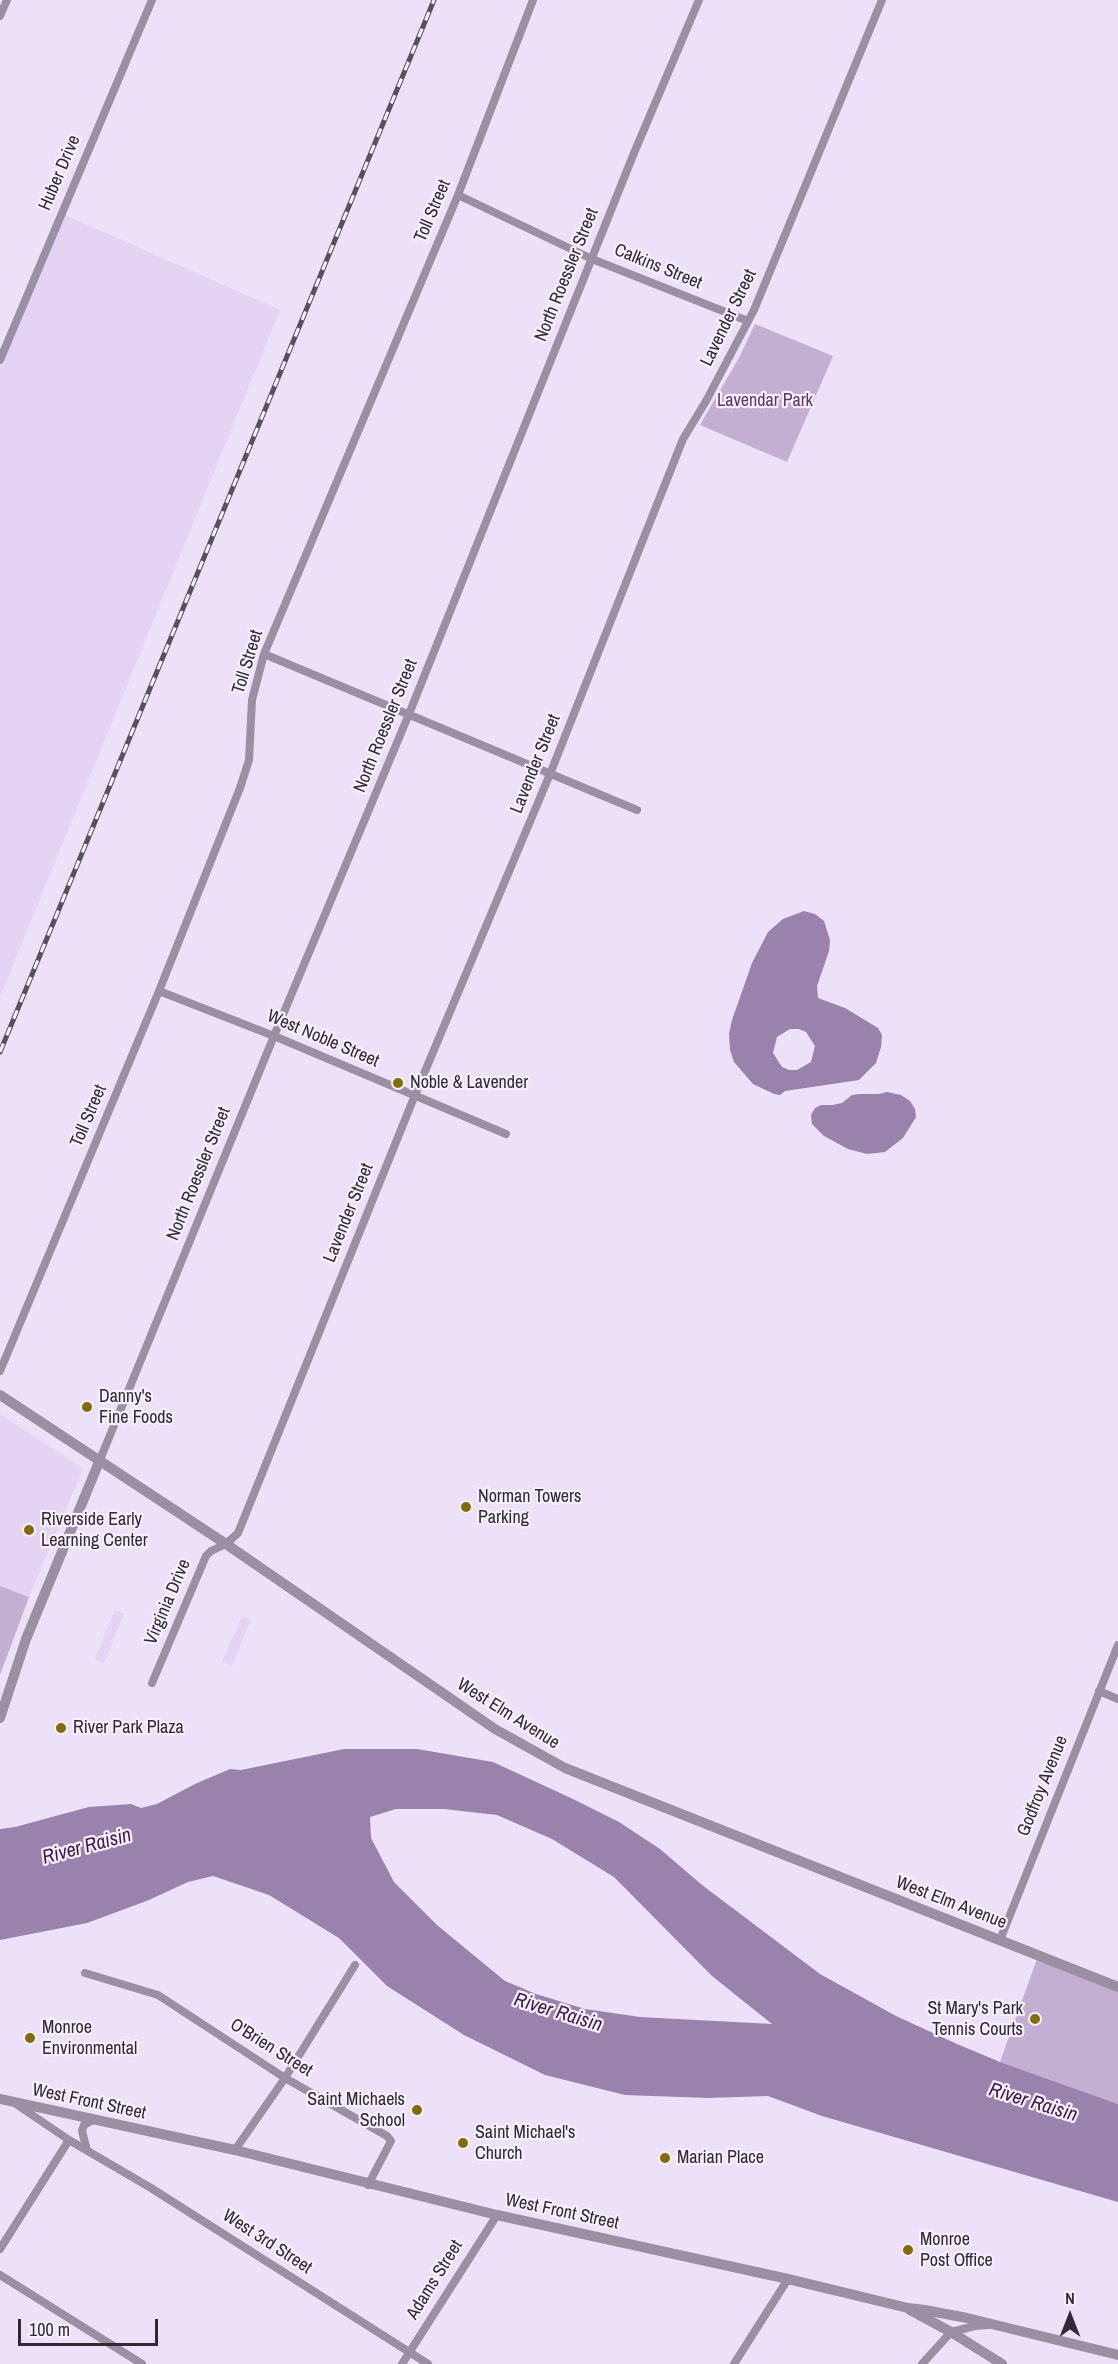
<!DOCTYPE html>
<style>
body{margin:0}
#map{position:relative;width:1118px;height:2364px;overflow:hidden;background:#ede0f9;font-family:"Archivo Narrow",sans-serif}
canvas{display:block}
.north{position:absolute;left:1040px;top:2286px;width:60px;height:60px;-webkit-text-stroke:4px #f8effe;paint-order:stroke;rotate:0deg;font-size:16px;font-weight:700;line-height:24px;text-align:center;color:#2f2a34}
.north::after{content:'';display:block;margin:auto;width:21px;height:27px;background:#2f2a34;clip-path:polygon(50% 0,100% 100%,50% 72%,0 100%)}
.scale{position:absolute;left:18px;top:2319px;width:140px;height:27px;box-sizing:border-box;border:3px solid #2f2a34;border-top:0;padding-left:8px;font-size:18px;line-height:21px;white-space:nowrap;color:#2f2a34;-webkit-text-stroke:4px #f8effe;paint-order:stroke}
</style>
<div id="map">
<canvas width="1118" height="2364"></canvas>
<div class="north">N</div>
<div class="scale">100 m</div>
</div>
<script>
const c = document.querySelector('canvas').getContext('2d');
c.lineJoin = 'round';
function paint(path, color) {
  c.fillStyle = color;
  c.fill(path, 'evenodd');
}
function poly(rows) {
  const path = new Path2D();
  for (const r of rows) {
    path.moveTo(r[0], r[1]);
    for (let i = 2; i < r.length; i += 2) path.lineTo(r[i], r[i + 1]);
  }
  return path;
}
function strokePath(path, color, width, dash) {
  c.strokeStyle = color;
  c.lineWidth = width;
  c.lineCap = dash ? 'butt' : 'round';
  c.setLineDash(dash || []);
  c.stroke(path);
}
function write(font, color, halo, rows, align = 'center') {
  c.font = font + ' "Archivo Narrow",sans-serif';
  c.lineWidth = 4.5;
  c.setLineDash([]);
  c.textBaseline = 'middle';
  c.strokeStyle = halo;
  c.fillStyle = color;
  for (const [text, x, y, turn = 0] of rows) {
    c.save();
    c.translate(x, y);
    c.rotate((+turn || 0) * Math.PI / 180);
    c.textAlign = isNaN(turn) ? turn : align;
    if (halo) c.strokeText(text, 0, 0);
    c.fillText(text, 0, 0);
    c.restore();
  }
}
paint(poly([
 [63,214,280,310,0,997,0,362],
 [0,1414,81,1467,81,1474,29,1597,0,1586],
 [115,1610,124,1614,104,1663,95,1659],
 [242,1616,251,1619,232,1666,222,1662]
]), '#e5d3f3');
paint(poly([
 [755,324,833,356,787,462,700,425,740,356],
 [0,1586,29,1597,0,1675],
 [1038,1956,1118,1987,1118,2104,1000,2062]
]), '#c2afd1');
paint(poly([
 [804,911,815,914,824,921,830,940,829,951,817,986,818,998,845,1008,878,1028,882,1035,881,1047,876,1063,859,1080,785,1091,780,1095,774,1094,753,1084,734,1062,730,1050,729,1034,732,1020,752,963,768,932,783,919],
 [790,1029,799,1029,806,1032,815,1046,811,1062,797,1070,789,1070,782,1067,773,1053,777,1037],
 [887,1092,901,1095,910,1101,915,1109,916,1117,903,1138,885,1152,867,1154,848,1149,824,1136,812,1124,811,1115,815,1108,821,1105,832,1105,842,1103,852,1095,860,1094,879,1094],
 [344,1749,417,1749,493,1762,573,1799,619,1822,660,1849,702,1885,820,1974,896,2016,957,2044,1000,2062,1118,2104,1118,2202,822,2116,768,2096,708,2098,625,2095,545,2075,464,2035,387,1986,339,1938,269,1895,213,1876,188,1882,149,1900,87,1923,0,1940,0,1829,15,1827,89,1807,131,1804,141,1808,157,1804,195,1784,230,1769,241,1770],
 [396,1809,444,1809,497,1815,552,1839,614,1877,712,1976,772,2024,640,2017,585,2009,536,1994,505,1981,437,1925,394,1882,371,1838,370,1817]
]), '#9982ac');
strokePath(poly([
 [0,16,7,0],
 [458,195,592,259,748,321],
 [0,360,152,0],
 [264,654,637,810],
 [159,991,274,1036,506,1134],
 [0,1371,159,991,240,788,249,760,252,700,264,654,458,195,533,0],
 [99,1462,274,1036,409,714,634,153,699,0],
 [152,1683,206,1556,211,1551,226,1544,238,1533,415,1095,550,774,683,439,706,401,754,310,882,0],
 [1099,1691,1118,1699],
 [1000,1940,1118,1645],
 [85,1973,158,1995,285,2078,387,2136,391,2141,368,2185],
 [16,2104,69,2140,151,2188,428,2364],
 [87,2150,82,2131,84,2125,93,2120],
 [235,2150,285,2078,355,1965],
 [0,2249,69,2140],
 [0,2275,142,2364],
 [402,2364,497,2215],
 [734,2364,788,2279],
 [922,2364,951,2332,975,2326,988,2325]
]), '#9a8fa3', 8);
strokePath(poly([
 [0,1395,226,1544,495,1729,565,1768,1118,1987],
 [0,1718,26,1639,99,1462],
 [0,2099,235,2150,497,2215,788,2279,908,2308,925,2310,967,2318,1118,2355],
 [910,2310,951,2332,1002,2364]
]), '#9a8fa3', 10);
const rail = poly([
 [0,1052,434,0]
]);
strokePath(rail, '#57515e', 5);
strokePath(rail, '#f8effe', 3, [9]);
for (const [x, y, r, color] of [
 [398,1083,6,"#836c06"],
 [87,1407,6,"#836c06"],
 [466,1507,6,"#836c06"],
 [29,1530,6,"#836c06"],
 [61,1728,6,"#836c06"],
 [1035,2019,6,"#836c06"],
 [30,2038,6,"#836c06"],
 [417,2110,6,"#836c06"],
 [463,2143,6,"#836c06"],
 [665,2158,6,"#836c06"],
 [908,2250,6,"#836c06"]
]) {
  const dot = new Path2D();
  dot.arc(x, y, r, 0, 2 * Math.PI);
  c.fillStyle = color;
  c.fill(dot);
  strokePath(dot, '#f8effe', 2);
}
write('18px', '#2f2a34', '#f8effe', [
 ["Huber Drive",60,173,-67],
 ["Toll Street",433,211,-67],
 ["Calkins Street",658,267,22],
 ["North Roessler Street",567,275,-68],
 ["Lavender Street",729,318,-64],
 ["Toll Street",248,662,-73],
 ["North Roessler Street",386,726,-68],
 ["Lavender Street",536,764,-68],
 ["West Noble Street",323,1039,23],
 ["Toll Street",89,1116,-67],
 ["North Roessler Street",199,1174,-68],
 ["Lavender Street",349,1213,-68],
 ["Virginia Drive",168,1602,-67],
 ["West Elm Avenue",508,1714,32],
 ["Godfroy Avenue",1043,1786,-68],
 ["West Elm Avenue",951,1903,21],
 ["O'Brien Street",271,2048,32],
 ["West Front Street",89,2102,12],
 ["West Front Street",562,2212,12],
 ["West 3rd Street",267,2242,33],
 ["Adams Street",435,2280,-58]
]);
write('18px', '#57376e', '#f8effe', [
 ["Lavendar Park",765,401]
]);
write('18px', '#2f2a34', '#f8effe', [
 ["Noble & Lavender",410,1083],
 ["Danny's",99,1397],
 ["Fine Foods",99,1418],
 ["Norman Towers",478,1497],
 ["Parking",478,1518],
 ["Riverside Early",41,1520],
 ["Learning Center",41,1541],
 ["River Park Plaza",73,1728],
 ["St Mary's Park",1023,2009,"right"],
 ["Tennis Courts",1023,2030,"right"],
 ["Monroe",42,2028],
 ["Environmental",42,2049],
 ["Saint Michaels",405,2100,"right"],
 ["School",405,2121,"right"],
 ["Saint Michael's",475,2133],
 ["Church",475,2154],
 ["Marian Place",677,2158],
 ["Monroe",920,2240],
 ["Post Office",920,2261]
], 'left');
write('italic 20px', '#3b1b50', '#f8effe', [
 ["River Raisin",87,1847,-15],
 ["River Raisin",558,2013,17],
 ["River Raisin",1033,2103,17]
]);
</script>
